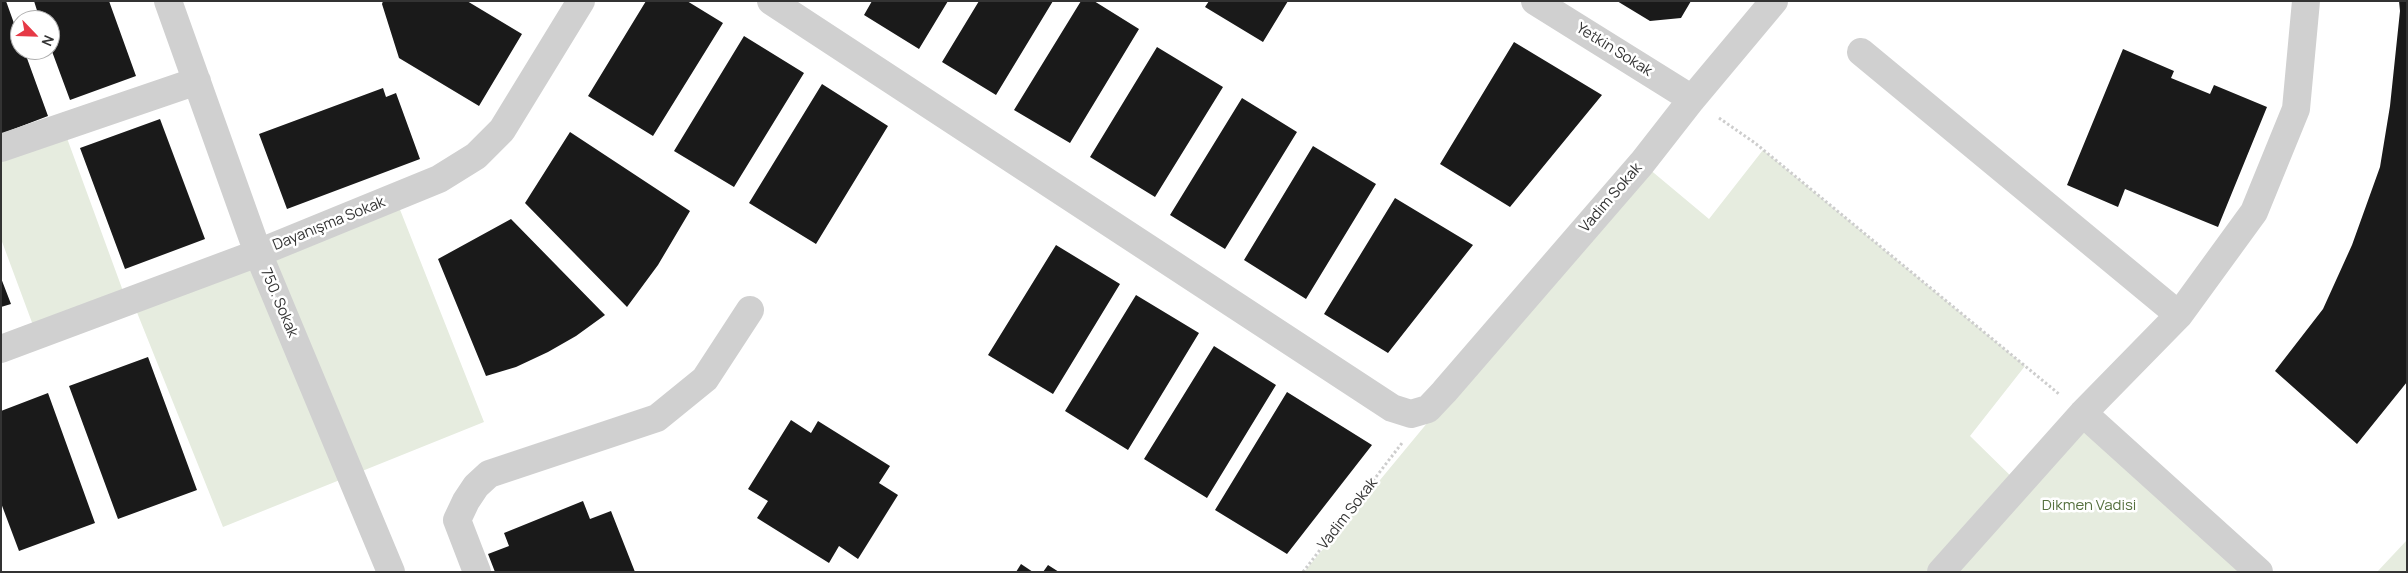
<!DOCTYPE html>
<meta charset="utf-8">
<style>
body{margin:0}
#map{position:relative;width:2408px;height:573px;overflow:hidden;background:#fff;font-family:Manrope,sans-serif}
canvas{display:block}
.frame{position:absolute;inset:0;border:2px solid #333;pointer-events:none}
.north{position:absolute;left:10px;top:10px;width:50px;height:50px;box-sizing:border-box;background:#fff;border:1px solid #adadad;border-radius:50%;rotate:114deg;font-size:14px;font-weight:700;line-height:20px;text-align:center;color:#333}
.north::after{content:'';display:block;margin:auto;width:18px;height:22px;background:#e63946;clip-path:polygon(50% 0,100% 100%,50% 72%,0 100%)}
</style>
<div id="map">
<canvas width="2408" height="573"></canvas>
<div class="frame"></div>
<div class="north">N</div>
</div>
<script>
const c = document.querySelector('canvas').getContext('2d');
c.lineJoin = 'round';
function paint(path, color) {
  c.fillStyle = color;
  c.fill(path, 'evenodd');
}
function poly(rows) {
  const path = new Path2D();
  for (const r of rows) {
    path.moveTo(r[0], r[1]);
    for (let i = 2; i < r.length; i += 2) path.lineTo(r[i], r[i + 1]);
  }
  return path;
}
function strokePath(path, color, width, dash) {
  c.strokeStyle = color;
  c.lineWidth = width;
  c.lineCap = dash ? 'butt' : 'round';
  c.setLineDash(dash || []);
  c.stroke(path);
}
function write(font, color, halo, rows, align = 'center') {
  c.font = font + ' Manrope,sans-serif';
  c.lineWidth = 5;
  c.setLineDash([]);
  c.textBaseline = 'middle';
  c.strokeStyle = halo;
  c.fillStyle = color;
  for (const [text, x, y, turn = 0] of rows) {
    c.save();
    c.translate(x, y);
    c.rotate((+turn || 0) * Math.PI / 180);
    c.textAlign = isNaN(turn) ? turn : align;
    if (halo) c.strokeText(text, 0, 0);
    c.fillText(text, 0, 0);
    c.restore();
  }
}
paint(poly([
 [64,130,127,302,37,336,1,239,1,153],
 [1763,150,2025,366,1970,436,2019,484,2083,413,2259,572,1304,572,1642,163,1709,219],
 [395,197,484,422,223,527,132,300],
 [2407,540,2407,572,2377,572]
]), '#e6ecdf');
paint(poly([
 [1,1,6,1,20,40,20,50,24,50,48,116,1,134],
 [34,1,109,1,136,76,70,100,50,46,50,20,40,20],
 [383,1,467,1,522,34,479,106,399,58,382,4],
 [646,1,687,1,723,23,653,136,588,96],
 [872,1,948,1,919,49,864,15],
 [979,1,1053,1,996,95,942,62],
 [1081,1,1094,1,1139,29,1070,143,1014,110],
 [1209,1,1288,1,1263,42,1205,7],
 [1617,1,1691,1,1681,18,1650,21],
 [2399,1,2407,1,2407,382,2357,444,2275,371,2323,309,2352,245,2380,167,2390,106,2400,11],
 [744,36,804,73,734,187,674,151],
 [1514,42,1602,95,1510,207,1440,164],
 [1157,47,1223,87,1155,197,1090,157],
 [2123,49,2174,71,2171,78,2210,94,2214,85,2267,107,2218,227,2125,189,2118,207,2067,185],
 [822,84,888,126,816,244,749,203],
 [383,88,386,97,396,93,420,159,287,209,259,134],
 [1242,98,1297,132,1225,249,1170,215],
 [160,119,205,239,125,269,80,148],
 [570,132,690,211,658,265,627,307,525,203],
 [1313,146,1376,184,1306,299,1244,260],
 [1395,198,1473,245,1388,353,1324,314],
 [511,219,605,315,576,336,548,352,516,367,486,376,438,259],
 [1056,245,1120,284,1053,394,988,355],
 [1,278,11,304,1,307],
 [1136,295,1199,333,1128,450,1065,411],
 [1214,346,1276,385,1207,498,1144,459],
 [148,357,197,490,118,519,69,386],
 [1287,392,1372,445,1287,554,1215,510],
 [48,393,95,523,19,551,1,503,1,411],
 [791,420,811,433,818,421,890,466,879,483,898,495,858,559,839,546,829,563,757,518,768,501,748,489],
 [583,501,590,519,611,511,635,572,495,572,488,554,509,546,504,533],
 [1021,564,1033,572,1016,572],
 [1048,565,1059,572,1043,572]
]), '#1a1a1a');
strokePath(poly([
 [1719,118,1755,143,2059,394],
 [1303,572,1402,443]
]), '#cdcdcd', 3, [2.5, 2.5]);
strokePath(poly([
 [168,1,258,253,391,572],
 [771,1,1392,408,1411,414,1428,409,1444,392,1642,163,1692,99,1774,1],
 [1535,1,1692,99],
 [1861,52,2179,315],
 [1,148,197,81],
 [1,349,258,253,439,179,476,156,502,130,581,1],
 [2083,413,2259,572],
 [477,572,457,520,466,501,476,486,489,474,657,418,705,379,750,310],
 [1941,572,2083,413,2179,315,2254,212,2296,109,2306,1]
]), '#d0d0d0', 28);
write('15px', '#333', '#fff', [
 ["Yetkin Sokak",1614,50,32],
 ["Vadim Sokak",1611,198,-49],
 ["Dayanışma Sokak",329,224,-22],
 ["750. Sokak",279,303,67],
 ["Vadim Sokak",1348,514,-52]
]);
write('15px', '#56703f', '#fff', [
 ["Dikmen Vadisi",2089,506]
]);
</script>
